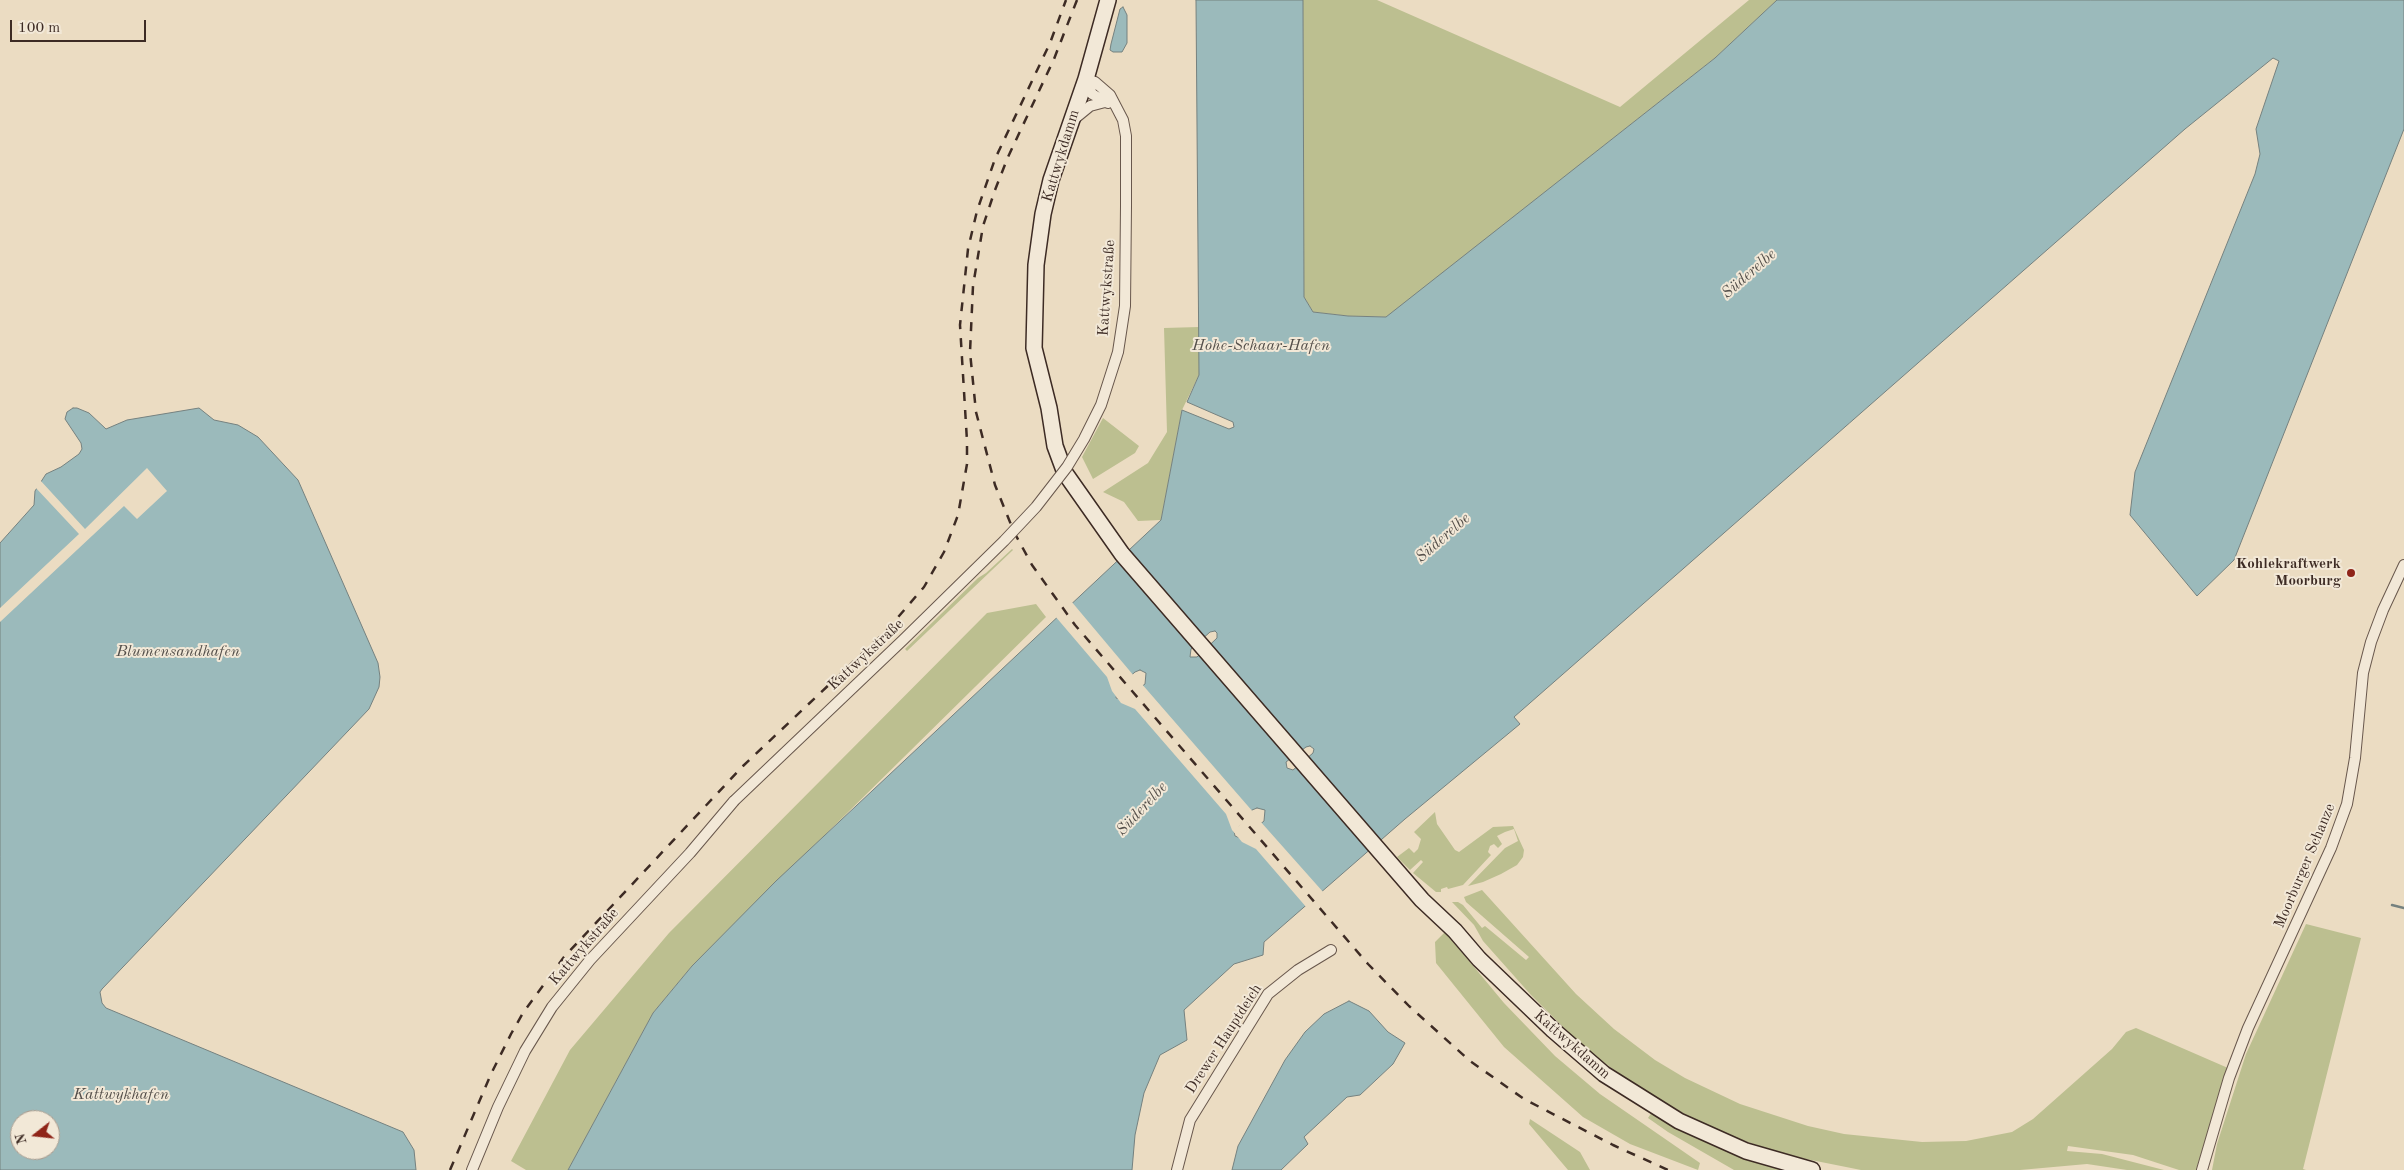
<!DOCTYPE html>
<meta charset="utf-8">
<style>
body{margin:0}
#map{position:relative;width:2404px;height:1170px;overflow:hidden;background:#ebdcc2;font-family:"Old Standard TT",serif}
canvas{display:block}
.north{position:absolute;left:10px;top:1110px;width:50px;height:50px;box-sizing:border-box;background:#f2e8d7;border:1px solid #aa9c8f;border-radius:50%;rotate:254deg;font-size:14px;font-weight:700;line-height:20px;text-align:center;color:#3d2b24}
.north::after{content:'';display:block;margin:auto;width:18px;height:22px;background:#8f2418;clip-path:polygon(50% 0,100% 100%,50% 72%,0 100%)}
.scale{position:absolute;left:10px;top:20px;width:136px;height:22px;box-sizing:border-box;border:2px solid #3d2b24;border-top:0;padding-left:6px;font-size:15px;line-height:18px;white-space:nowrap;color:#3d2b24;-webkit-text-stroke:4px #f2e8d7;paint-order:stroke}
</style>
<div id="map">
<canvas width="2404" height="1170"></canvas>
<div class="north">N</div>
<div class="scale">100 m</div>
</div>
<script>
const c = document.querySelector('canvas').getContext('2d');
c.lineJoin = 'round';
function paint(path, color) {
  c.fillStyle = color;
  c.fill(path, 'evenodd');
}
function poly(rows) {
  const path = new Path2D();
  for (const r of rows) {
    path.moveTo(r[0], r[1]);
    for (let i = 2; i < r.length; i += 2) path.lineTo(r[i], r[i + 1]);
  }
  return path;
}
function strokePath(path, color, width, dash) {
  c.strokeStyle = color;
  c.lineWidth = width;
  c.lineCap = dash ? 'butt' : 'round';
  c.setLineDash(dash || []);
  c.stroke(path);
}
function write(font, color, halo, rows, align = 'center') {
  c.font = font + ' "Old Standard TT",serif';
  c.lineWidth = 4;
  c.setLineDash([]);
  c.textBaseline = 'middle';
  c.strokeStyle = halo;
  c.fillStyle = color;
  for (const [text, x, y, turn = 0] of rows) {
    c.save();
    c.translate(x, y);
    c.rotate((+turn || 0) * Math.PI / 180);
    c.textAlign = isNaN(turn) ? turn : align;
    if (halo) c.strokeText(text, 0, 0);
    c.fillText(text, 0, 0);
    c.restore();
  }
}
paint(poly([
 [1303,0,1377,0,1620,107,1749,0,1777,0,1715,58,1387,317,1348,316,1313,312,1304,297],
 [1199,327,1199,375,1182,410,1161,520,1138,521,1124,502,1103,492,1148,463,1167,432,1164,328],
 [1103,418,1139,446,1135,453,1093,479,1082,457],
 [1012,549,1013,550,907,651,905,649,978,578,986,573],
 [1036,604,1046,617,692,966,653,1013,568,1170,526,1170,511,1161,570,1050,669,933,987,613],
 [1435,812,1437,824,1455,850,1459,852,1493,827,1513,826,1524,850,1523,857,1517,865,1501,874,1483,882,1468,886,1505,848,1518,841,1514,829,1505,832,1497,836,1502,844,1498,848,1494,844,1490,846,1488,852,1491,855,1463,885,1448,889,1447,887,1441,889,1441,892,1436,892,1413,873,1423,862,1421,860,1410,870,1397,857,1409,848,1414,853,1418,849,1421,839,1414,832],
 [1482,890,1576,994,1614,1029,1655,1060,1685,1078,1740,1104,1808,1126,1844,1134,1922,1142,1966,1141,2012,1132,2033,1119,2112,1049,2126,1032,2136,1028,2228,1068,2196,1170,2179,1170,2133,1155,2068,1146,2067,1151,2102,1154,2164,1170,2127,1170,2087,1164,2020,1170,1861,1170,1786,1155,1742,1140,1699,1122,1646,1092,1590,1053,1570,1034,1531,995,1483,941,1474,925,1452,902,1458,902,1463,905,1482,928,1485,926,1526,960,1529,957,1466,902,1464,897],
 [2306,924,2361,938,2303,1169,2306,1170,2212,1170,2217,1144,2246,1054],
 [1445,932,1504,1003,1555,1056,1600,1094,1700,1163,1698,1170,1630,1144,1583,1117,1504,1047,1436,963,1435,942],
 [1652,1112,1789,1170,1734,1170,1668,1132,1648,1118],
 [1530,1119,1580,1152,1590,1170,1568,1170,1529,1124]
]), '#bcbf90');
const water = poly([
 [1196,0,1303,0,1304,297,1313,312,1348,316,1386,317,1715,58,1777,0,2404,0,2404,129,2234,560,2197,596,2130,515,2135,472,2255,174,2260,154,2256,129,2279,61,2273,58,2185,129,1514,717,1520,724,1405,819,1264,942,1263,955,1234,964,1184,1010,1187,1040,1160,1055,1144,1093,1135,1135,1132,1170,568,1170,653,1013,692,966,776,881,1161,520,1182,410,1229,429,1234,427,1233,422,1187,402,1199,375,1196,0],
 [1215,631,1217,633,1217,638,1197,657,1190,657,1191,649,1210,632,1215,631],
 [1140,670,1146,673,1145,684,1124,700,1116,698,1118,687,1135,672,1140,670],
 [1310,746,1314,749,1313,753,1293,770,1287,768,1286,762,1306,747,1310,746],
 [1257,808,1265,810,1264,821,1246,836,1240,838,1235,836,1234,831,1252,810,1257,808],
 [1123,7,1127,15,1127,43,1122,52,1113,52,1110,50,1111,44,1120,9,1123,7],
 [73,408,77,408,89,413,106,429,127,420,199,408,214,420,238,425,258,437,298,480,378,663,380,677,379,687,369,709,102,989,100,992,102,1003,106,1008,403,1132,414,1150,416,1170,0,1170,0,543,34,505,35,491,46,474,61,467,79,454,82,449,81,443,65,419,67,412,73,408],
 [20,1120,50,1120,50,1150,20,1150,20,1120],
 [1349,1001,1369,1011,1388,1032,1405,1043,1393,1064,1360,1095,1347,1097,1304,1137,1308,1144,1281,1170,1232,1170,1238,1146,1285,1060,1305,1032,1324,1014,1349,1001]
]);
paint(water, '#9bbabb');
strokePath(water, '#75817f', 1);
paint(poly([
 [147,468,167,491,137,519,124,506,0,622,0,608,79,534,35,487,40,480,85,529],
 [1071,601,1134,676,1120,689,1118,696,1127,696,1141,683,1254,813,1239,826,1237,834,1245,834,1260,821,1324,893,1307,908,1256,849,1242,842,1232,830,1226,814,1135,709,1121,703,1112,691,1107,677,1055,616]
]), '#ebdcc2');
strokePath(poly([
 [2392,905,2404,908]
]), '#75817f', 2.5);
const street = poly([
 [1086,79,1095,82,1110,95,1123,120,1126,136,1126,206],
 [1086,79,1092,94,1108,103],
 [1073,120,1090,106,1105,102],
 [472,1170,498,1107,525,1051,552,1007,590,960,690,853,734,801],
 [1177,1170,1190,1120,1268,994,1298,970,1331,950],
 [2202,1170,2229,1078,2248,1028,2331,848,2347,804,2355,758,2363,673,2371,642,2383,610,2404,565]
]);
const secondary = poly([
 [1108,0,1086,79,1051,180,1043,214,1036,265,1034,348,1049,408,1055,446,1065,473,1122,554,1422,900,1455,931,1479,959,1553,1030,1604,1074,1679,1121,1746,1151,1812,1170]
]);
strokePath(street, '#68574c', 12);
strokePath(secondary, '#3d2b24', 18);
strokePath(street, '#f2e8d7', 10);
strokePath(secondary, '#f2e8d7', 15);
strokePath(poly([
 [1077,0,1054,59,1008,157,995,190,983,226,973,286,970,352,976,412,995,485,1014,532,1032,565,1075,625,1368,964,1409,1006,1470,1061,1524,1099,1613,1145,1668,1170],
 [450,1170,491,1074,511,1034,523,1013,564,957,743,766,887,630,924,587,944,552,958,515,967,464,967,441,960,325,968,249,977,211,995,159,1050,43,1066,0]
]), '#3d2b24', 2.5, [9, 9]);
const streetBridge = poly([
 [734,801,903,640,1004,541,1036,507,1067,467,1084,439,1101,405,1118,352,1125,306,1126,206]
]);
strokePath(streetBridge, '#68574c', 12, []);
strokePath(streetBridge, '#f2e8d7', 10);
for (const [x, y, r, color] of [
 [2351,573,5,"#8f2418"]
]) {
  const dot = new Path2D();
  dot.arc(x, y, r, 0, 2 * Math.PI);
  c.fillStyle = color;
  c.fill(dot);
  strokePath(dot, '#f2e8d7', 2);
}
write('15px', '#3d2b24', '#f2e8d7', [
 ["Kattwykdamm",1061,156,-73],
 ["Kattwykstraße",1107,288,-86],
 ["Kattwykstraße",866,655,-43],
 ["Moorburger Schanze",2305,866,-67],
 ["Kattwykstraße",584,947,-49],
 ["Drewer Hauptdeich",1224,1039,-57],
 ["Kattwykdamm",1572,1045,41]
]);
write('bold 15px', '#3d2b24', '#f2e8d7', [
 ["Kohlekraftwerk",2341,564],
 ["Moorburg",2341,581]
], 'right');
write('italic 16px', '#544f4a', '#f2e8d7', [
 ["Süderelbe",1749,274,-41],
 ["Hohe-Schaar-Hafen",1261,346],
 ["Süderelbe",1443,538,-41],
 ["Blumensandhafen",178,652],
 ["Süderelbe",1142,809,-47],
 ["Kattwykhafen",121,1095]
]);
</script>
